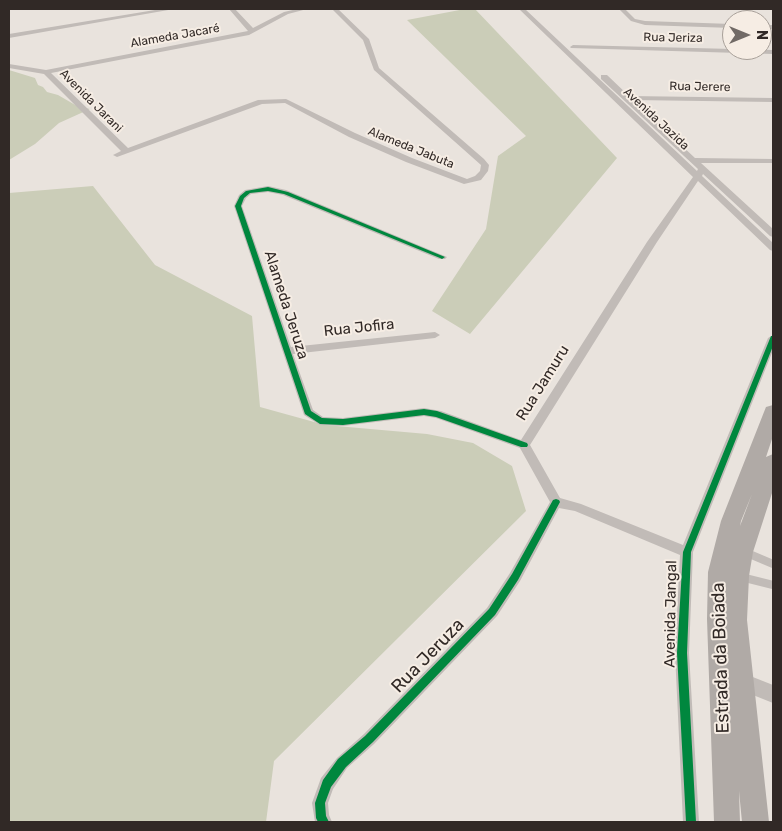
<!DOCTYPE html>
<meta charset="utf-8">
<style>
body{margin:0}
#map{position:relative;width:782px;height:831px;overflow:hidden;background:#e9e3dd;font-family:Rubik,sans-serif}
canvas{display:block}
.frame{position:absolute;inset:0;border:10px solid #312926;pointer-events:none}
.north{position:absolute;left:722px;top:10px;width:50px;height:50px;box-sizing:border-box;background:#f6ede4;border:1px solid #a79f98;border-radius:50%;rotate:90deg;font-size:14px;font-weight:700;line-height:20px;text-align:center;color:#312926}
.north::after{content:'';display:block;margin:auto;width:18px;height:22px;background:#716a66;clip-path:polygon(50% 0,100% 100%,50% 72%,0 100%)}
</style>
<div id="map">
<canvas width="782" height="831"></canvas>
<div class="frame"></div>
<div class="north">N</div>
</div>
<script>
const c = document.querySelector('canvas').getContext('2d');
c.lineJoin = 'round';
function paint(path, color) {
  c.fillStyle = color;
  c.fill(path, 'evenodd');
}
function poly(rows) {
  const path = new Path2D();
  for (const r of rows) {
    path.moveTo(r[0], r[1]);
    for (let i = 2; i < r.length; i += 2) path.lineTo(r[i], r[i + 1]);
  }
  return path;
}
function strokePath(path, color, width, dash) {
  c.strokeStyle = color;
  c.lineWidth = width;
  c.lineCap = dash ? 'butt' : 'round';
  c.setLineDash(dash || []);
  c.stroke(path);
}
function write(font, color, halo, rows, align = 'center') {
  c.font = font + ' Rubik,sans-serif';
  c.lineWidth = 4;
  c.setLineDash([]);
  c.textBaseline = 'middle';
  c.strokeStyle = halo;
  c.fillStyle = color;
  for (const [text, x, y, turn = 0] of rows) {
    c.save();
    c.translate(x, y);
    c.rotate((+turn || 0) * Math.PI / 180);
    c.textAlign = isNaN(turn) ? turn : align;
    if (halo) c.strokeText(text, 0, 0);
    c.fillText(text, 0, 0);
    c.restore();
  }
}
paint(poly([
 [465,9,475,9,617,158,470,334,432,311,486,229,498,156,526,136,407,20],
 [9,70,35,78,38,85,43,87,47,92,58,95,77,106,90,109,59,123,35,144,9,160],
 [93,186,155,265,252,316,260,407,325,425,427,434,473,443,512,466,526,511,274,761,266,822,9,822,9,193]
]), '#cbcdb8');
strokePath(poly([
 [747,553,773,564],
 [741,577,773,585]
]), '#c1bbb7', 8);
paint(poly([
 [161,9,174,9,9,38,9,34,161,9],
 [229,9,235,9,253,28,284,12,297,9,307,9,288,14,249,35,51,73,128,148,258,100,286,99,355,133,412,158,467,179,475,176,480,171,481,165,374,70,363,40,332,9,338,9,369,39,379,68,484,159,489,165,488,171,481,180,464,184,406,162,349,137,285,103,262,104,117,157,113,155,121,151,44,74,9,68,9,64,46,70,248,31,229,9],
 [519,9,525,9,697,171,698,169,601,79,601,75,607,75,629,96,773,98,773,102,633,100,695,158,773,159,773,163,701,163,773,229,773,237,770,236,703,174,702,176,773,243,773,251,770,250,698,181,657,242,530,445,560,498,581,504,683,545,768,338,773,335,773,350,693,552,689,653,699,822,683,822,675,653,680,555,575,511,559,508,520,581,497,616,374,744,347,768,333,789,328,803,329,815,332,822,315,822,312,803,321,778,337,758,364,734,487,608,510,573,550,502,520,448,436,418,424,416,343,426,320,425,304,415,234,206,239,195,245,190,268,186,286,190,447,257,445,259,439,259,283,195,268,192,251,194,246,198,242,206,291,347,435,332,440,335,435,338,293,354,313,410,323,417,343,418,424,408,441,411,521,440,647,242,693,177,519,9],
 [619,9,625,9,635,19,645,21,732,24,732,28,645,25,631,21,619,9],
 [762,25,773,25,773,29,762,29,762,25],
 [573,45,773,50,773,54,571,48,570,47,573,45]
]), '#c1bbb7');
paint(poly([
 [735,670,773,685,773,703,728,685,725,679,728,673,735,670]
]), '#c1bbb7');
paint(poly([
 [773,405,773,436,766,457,773,454,773,490,753,552,749,576,747,620,769,822,742,822,739,791,740,822,714,822,707,619,708,572,721,521,764,412,766,407,773,405],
 [752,494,740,526,741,521,752,494]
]), '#b0aaa6');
paint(poly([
 [268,187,288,192,445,257,442,259,440,258,284,194,268,191,250,193,244,198,241,206,311,411,322,418,343,419,424,409,437,411,527,443,528,445,527,447,521,447,436,417,424,415,343,425,320,424,305,414,235,206,240,196,246,191,268,187],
 [771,336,773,336,773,346,691,552,687,653,696,822,686,822,677,653,683,552,771,336],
 [556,499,559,500,560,502,518,580,495,615,373,742,346,767,331,787,325,803,326,816,329,822,318,822,316,818,315,803,323,780,338,759,365,736,489,609,512,574,553,500,556,499]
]), '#00873e');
write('12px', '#312926', '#f6ede4', [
 ["Alameda Jacaré",175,36,-10],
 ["Rua Jeriza",673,38,1],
 ["Rua Jerere",700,87,1],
 ["Avenida Jarani",91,101,45],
 ["Avenida Jazida",656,119,43],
 ["Alameda Jabuta",411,148,22]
]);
write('15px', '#312926', '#f6ede4', [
 ["Alameda Jeruza",286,305,72],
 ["Rua Jofira",359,328,-6],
 ["Rua Jamuru",543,383,-58],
 ["Avenida Jangal",671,614,-89]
]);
write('18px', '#312926', '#f6ede4', [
 ["Rua Jeruza",428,656,-46],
 ["Estrada da Boiada",721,658,-92]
]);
</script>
